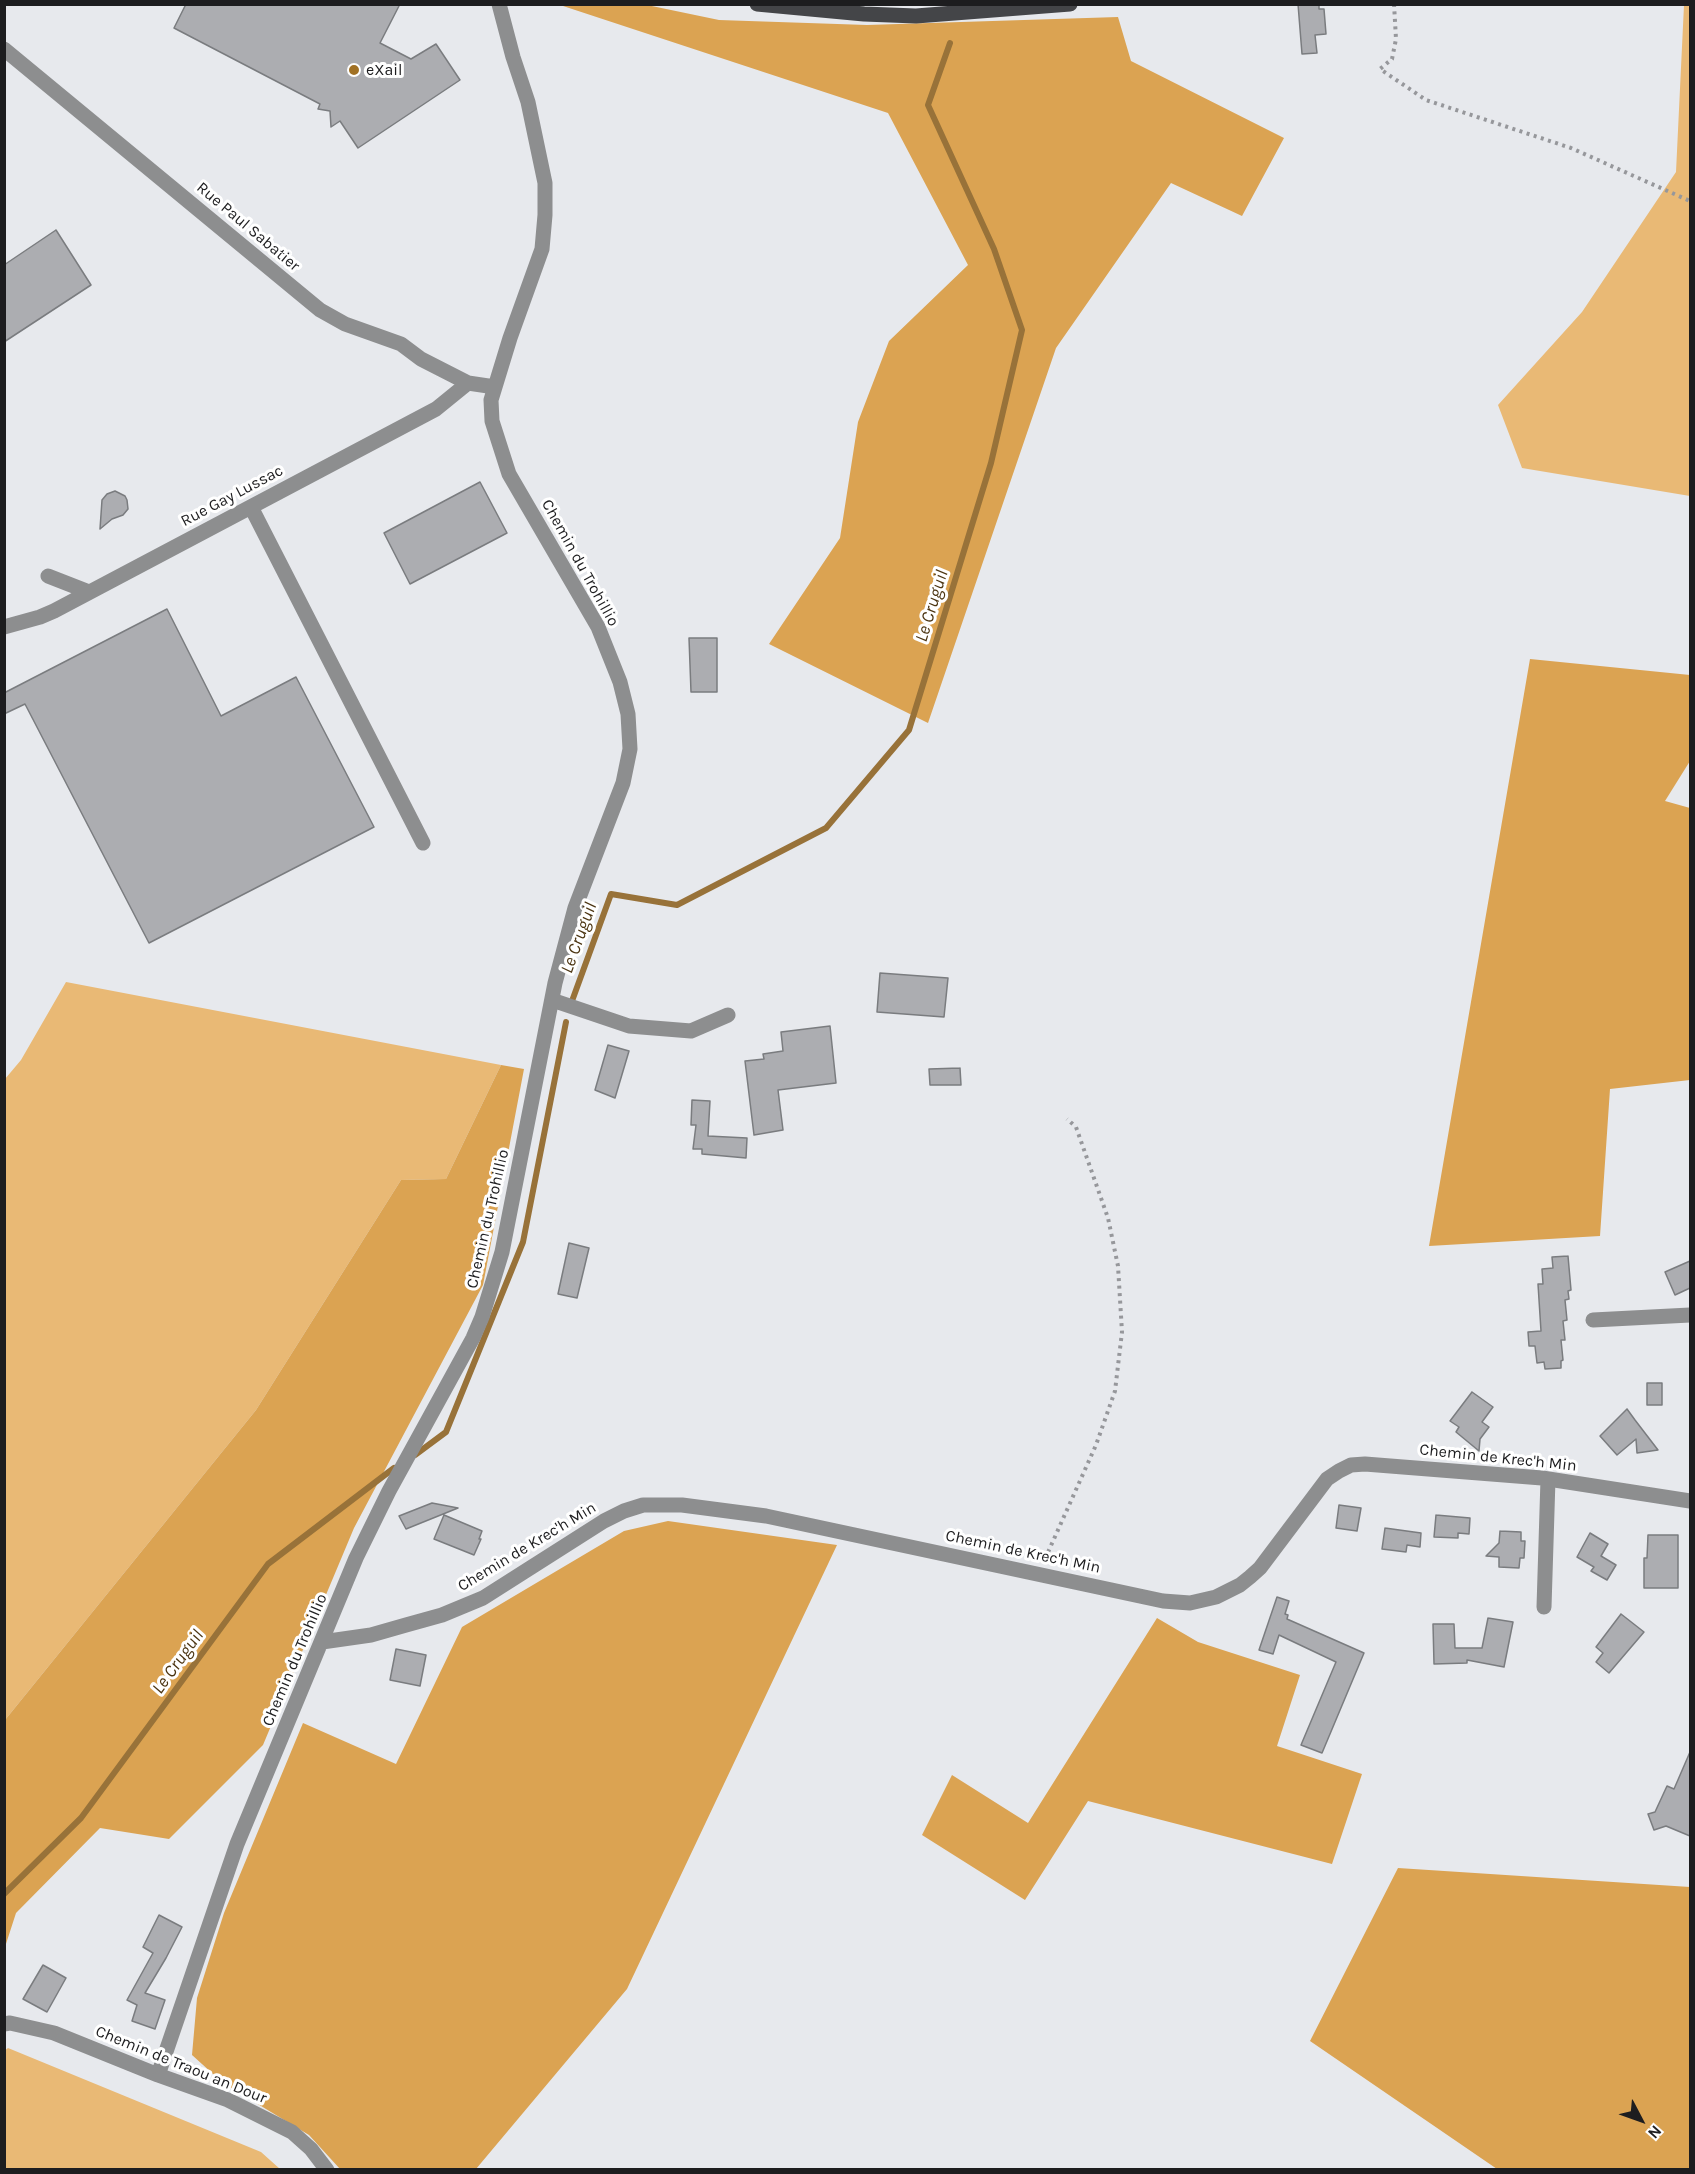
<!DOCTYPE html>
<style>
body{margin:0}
#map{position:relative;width:1695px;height:2174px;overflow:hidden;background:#e7e9ed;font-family:Karla,sans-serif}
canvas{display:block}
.frame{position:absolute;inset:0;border:6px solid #1d1d1f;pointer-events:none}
.north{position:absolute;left:1611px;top:2090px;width:60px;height:60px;-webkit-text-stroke:4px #fff;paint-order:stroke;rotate:131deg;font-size:16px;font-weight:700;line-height:24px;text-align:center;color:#1d1d1f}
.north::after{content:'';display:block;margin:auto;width:21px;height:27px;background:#1d1d1f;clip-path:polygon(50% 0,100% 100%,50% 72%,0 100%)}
</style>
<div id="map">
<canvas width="1695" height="2174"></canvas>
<div class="frame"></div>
<div class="north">N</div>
</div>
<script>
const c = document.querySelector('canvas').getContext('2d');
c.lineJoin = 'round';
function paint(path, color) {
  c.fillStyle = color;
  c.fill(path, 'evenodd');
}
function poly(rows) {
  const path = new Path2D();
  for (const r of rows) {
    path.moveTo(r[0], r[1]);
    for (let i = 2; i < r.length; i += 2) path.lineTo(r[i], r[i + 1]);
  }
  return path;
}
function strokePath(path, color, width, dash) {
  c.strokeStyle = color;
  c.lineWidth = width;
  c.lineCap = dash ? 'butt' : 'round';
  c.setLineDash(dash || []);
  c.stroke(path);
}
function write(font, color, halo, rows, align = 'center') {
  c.font = font + ' Karla,sans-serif';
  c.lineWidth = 6;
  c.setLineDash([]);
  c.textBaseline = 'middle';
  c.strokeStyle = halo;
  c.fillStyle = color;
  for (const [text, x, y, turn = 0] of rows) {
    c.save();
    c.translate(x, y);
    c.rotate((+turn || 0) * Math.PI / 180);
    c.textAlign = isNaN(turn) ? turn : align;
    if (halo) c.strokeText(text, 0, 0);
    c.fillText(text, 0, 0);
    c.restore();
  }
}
paint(poly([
 [1684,5,1690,5,1690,496,1522,468,1498,405,1582,312,1676,172],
 [66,982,501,1065,446,1179,401,1180,256,1410,5,1720,5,1079,21,1060],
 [8,2048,261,2152,280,2169,5,2169,4,2051]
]), '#e9b975');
paint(poly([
 [560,5,647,5,719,20,867,25,1118,17,1131,61,1284,138,1242,216,1171,183,1056,348,928,723,769,644,840,538,858,422,889,341,968,265,888,113],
 [1530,659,1690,675,1690,761,1665,801,1690,808,1690,1080,1610,1089,1600,1236,1429,1246],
 [501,1065,524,1069,483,1285,354,1528,263,1745,169,1839,100,1828,16,1913,5,1947,5,1720,256,1410,401,1180,446,1179],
 [668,1521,837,1545,627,1989,476,2169,340,2169,309,2135,223,2083,192,2055,197,1998,224,1913,303,1723,396,1764,462,1627,624,1531],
 [1157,1618,1198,1642,1300,1675,1277,1746,1362,1774,1332,1864,1088,1801,1025,1900,922,1835,952,1775,1028,1823],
 [1398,1868,1690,1887,1690,2169,1497,2169,1310,2041]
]), '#dba352');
strokePath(poly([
 [572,1001,611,894,677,905,826,828,909,730,991,463,1022,330,994,249,928,105,950,43],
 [415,1455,446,1432,523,1242,566,1022],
 [4,1894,81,1818,268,1564,394,1468]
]), '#987239', 6);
const building = poly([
 [186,4,400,4,380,43,411,59,436,44,460,80,358,148,340,121,331,127,330,111,318,109,320,104,174,28,186,4],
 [1298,4,1319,4,1319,9,1324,9,1326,34,1315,35,1317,53,1302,54,1298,4],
 [56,230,91,285,4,342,4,265,56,230],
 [480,482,507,533,410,584,384,533,480,482],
 [115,491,125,496,127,500,128,509,123,515,112,519,100,529,102,500,107,494,115,491],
 [167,609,221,716,296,677,374,827,149,943,25,704,4,714,4,693,167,609],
 [689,638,717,638,717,692,691,692,689,638],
 [880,973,948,978,944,1017,877,1012,880,973],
 [830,1026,836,1083,778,1090,783,1130,754,1135,745,1061,764,1059,763,1054,783,1051,781,1032,830,1026],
 [608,1045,629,1051,615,1098,595,1090,608,1045],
 [960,1068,961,1085,930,1085,929,1069,960,1068],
 [692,1100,710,1101,708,1136,747,1138,746,1158,702,1154,702,1149,693,1149,696,1125,691,1125,692,1100],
 [569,1243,589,1248,577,1298,558,1294,569,1243],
 [1568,1256,1571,1290,1568,1291,1569,1299,1565,1300,1567,1320,1563,1321,1565,1340,1561,1340,1563,1360,1561,1361,1561,1368,1545,1369,1544,1362,1537,1363,1535,1346,1529,1346,1528,1332,1541,1331,1538,1284,1543,1284,1542,1269,1553,1268,1552,1257,1568,1256],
 [1690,1261,1690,1288,1675,1295,1665,1272,1690,1261],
 [1647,1383,1662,1383,1662,1405,1647,1405,1647,1383],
 [1472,1392,1493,1407,1482,1422,1489,1427,1480,1439,1479,1451,1456,1432,1459,1427,1450,1421,1472,1392],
 [1627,1409,1635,1420,1658,1450,1637,1453,1636,1439,1617,1455,1600,1436,1627,1409],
 [432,1503,458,1508,406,1529,399,1516,432,1503],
 [1339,1505,1361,1508,1357,1531,1336,1528,1339,1505],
 [444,1515,482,1531,479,1539,481,1539,474,1555,434,1539,444,1515],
 [1436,1515,1470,1518,1469,1534,1458,1533,1458,1538,1434,1537,1436,1515],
 [1385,1528,1421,1533,1420,1547,1407,1545,1406,1552,1382,1549,1385,1528],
 [1500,1531,1521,1532,1521,1541,1525,1541,1524,1558,1520,1558,1519,1568,1499,1567,1499,1557,1486,1556,1499,1543,1500,1531],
 [1590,1533,1608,1544,1601,1556,1616,1565,1607,1580,1591,1571,1594,1567,1577,1557,1590,1533],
 [1648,1535,1678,1535,1678,1588,1644,1588,1644,1558,1647,1558,1648,1535],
 [1277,1597,1289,1601,1285,1614,1288,1615,1287,1619,1364,1653,1322,1753,1301,1745,1336,1662,1279,1635,1273,1654,1259,1650,1277,1597],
 [1621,1614,1644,1632,1609,1673,1596,1662,1603,1653,1596,1647,1621,1614],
 [1488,1618,1513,1622,1504,1667,1467,1660,1467,1663,1434,1664,1433,1624,1454,1624,1455,1648,1482,1648,1488,1618],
 [396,1649,426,1655,420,1686,390,1680,396,1649],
 [1690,1752,1690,1836,1666,1826,1654,1830,1648,1814,1655,1812,1667,1786,1674,1789,1690,1752],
 [159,1915,182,1927,166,1958,145,1993,165,2000,155,2029,132,2021,137,2005,127,2000,153,1953,143,1947,159,1915],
 [43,1965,66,1978,47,2012,23,1999,43,1965]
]);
paint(building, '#acadb1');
strokePath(building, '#7a7c7f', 1.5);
strokePath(poly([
 [1394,4,1396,39,1392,59,1380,69,1426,100,1571,148,1690,201],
 [1045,1559,1096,1445,1115,1391,1122,1332,1118,1266,1108,1218,1076,1127,1067,1119]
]), '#96979b', 4, [3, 4.5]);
strokePath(poly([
 [4,49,320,310,345,324,401,344,421,359,468,383,495,387],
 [251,507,423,843],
 [48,576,89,592],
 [4,627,40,617,54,611,436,409,468,383],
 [552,1000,629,1026,691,1031,728,1015],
 [1593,1320,1690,1315],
 [1544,1607,1548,1479],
 [322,1642,371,1635,406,1625,442,1615,483,1598,604,1521,624,1511,643,1505,682,1505,766,1516,1163,1601,1190,1603,1216,1597,1240,1585,1250,1577,1260,1568,1327,1479,1339,1471,1351,1465,1365,1464,1542,1478,1690,1501],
 [4,2024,10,2023,54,2033,158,2075,228,2100,292,2132,311,2149,327,2170],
 [158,2075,237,1844,356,1558,389,1491,473,1338,482,1317,502,1252,555,983,575,908,623,783,630,749,628,714,620,682,598,627,509,474,492,421,491,400,510,338,542,249,545,215,545,183,528,102,513,57,499,4]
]), '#8d8e8f', 15);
strokePath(poly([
 [757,4,864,14,916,16,1070,4]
]), '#444548', 15);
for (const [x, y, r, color] of [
 [354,70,6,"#a17124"]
]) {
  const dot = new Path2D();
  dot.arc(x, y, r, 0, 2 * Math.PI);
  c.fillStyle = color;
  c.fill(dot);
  strokePath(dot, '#fff', 2);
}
write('16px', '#1d1d1f', '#fff', [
 ["eXail",366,70]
], 'left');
write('16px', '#1d1d1f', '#fff', [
 ["Rue Paul Sabatier",248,227,40],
 ["Rue Gay Lussac",232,496,-28],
 ["Chemin du Trohillio",580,563,61],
 ["Chemin du Trohillio",488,1219,-77],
 ["Chemin de Krec'h Min",1498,1458,6],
 ["Chemin de Krec'h Min",527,1547,-31],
 ["Chemin de Krec'h Min",1023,1552,12],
 ["Chemin du Trohillio",295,1660,-67],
 ["Chemin de Traou an Dour",181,2065,22]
]);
write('italic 18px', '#4c3512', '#fff', [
 ["Le Cruguil",932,606,-73],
 ["Le Cruguil",579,938,-70],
 ["Le Cruguil",178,1662,-54]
]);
</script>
